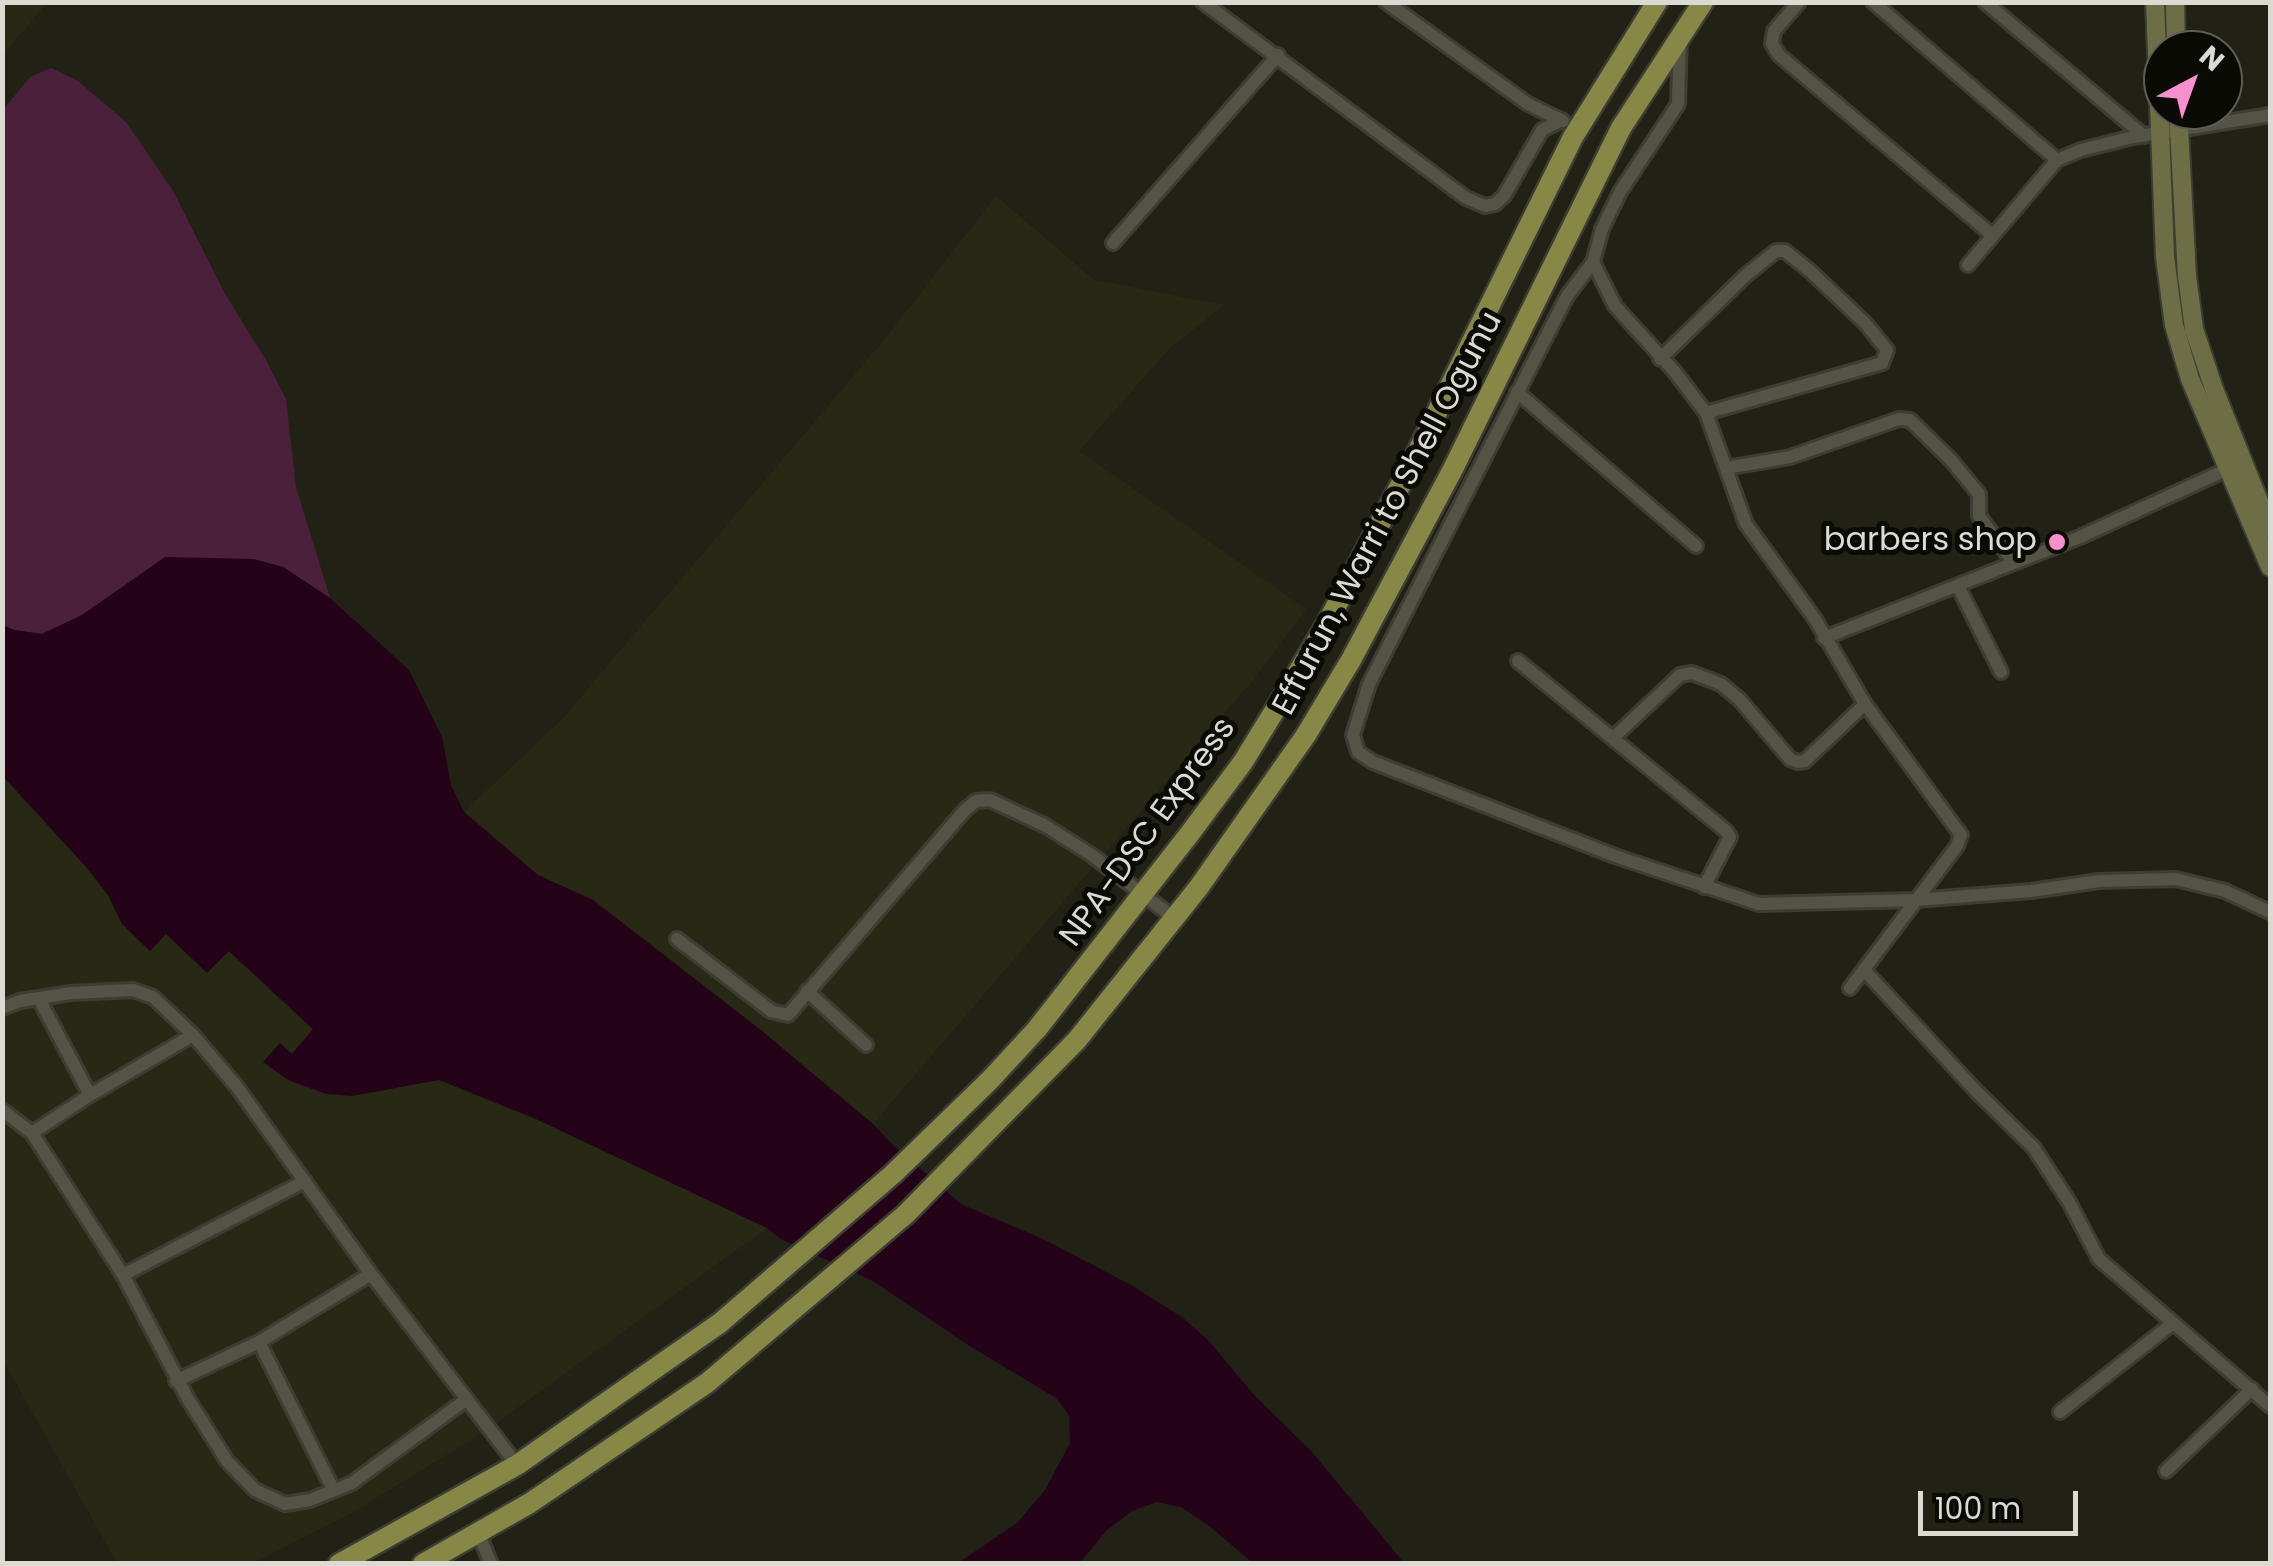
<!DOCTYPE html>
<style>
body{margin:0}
#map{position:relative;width:2273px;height:1566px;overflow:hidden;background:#212215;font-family:Poppins,sans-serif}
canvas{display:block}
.frame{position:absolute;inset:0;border:5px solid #dbdbd3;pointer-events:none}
.north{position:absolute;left:2143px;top:30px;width:100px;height:100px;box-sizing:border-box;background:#0b0b06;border:2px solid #5e5e58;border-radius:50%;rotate:41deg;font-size:28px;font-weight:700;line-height:40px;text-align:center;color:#dbdbd3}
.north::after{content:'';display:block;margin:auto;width:35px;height:45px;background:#f790cd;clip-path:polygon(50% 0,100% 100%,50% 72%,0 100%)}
.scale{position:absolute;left:1918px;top:1491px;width:160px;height:45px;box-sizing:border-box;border:5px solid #dbdbd3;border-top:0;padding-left:12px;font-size:30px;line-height:35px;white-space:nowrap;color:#dbdbd3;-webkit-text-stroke:8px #0b0b06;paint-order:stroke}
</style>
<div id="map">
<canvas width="2273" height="1566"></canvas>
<div class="frame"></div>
<div class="north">N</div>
<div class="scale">100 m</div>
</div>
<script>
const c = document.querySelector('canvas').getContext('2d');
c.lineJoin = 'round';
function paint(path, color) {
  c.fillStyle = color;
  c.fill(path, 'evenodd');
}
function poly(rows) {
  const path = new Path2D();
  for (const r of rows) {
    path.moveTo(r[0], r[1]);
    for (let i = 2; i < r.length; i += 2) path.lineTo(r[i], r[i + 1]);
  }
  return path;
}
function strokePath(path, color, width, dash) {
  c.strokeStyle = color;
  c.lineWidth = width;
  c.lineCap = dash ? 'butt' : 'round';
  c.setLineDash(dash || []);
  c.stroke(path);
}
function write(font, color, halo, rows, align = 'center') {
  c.font = font + ' Poppins,sans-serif';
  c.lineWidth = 10;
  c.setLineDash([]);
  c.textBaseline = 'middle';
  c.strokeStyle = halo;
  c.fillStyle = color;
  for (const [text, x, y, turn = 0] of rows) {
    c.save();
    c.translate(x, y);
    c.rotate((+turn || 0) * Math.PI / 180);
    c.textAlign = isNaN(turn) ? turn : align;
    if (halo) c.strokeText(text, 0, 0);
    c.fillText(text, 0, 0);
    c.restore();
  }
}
paint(poly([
 [3,2,47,3,3,54,2,3],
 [996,196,1094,280,1224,305,1169,349,1079,451,1306,609,1252,681,873,1124,762,1031,593,900,538,875,464,812,563,718,885,339],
 [2,776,87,868,108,895,122,924,149,950,166,933,228,951,313,1030,291,1054,263,1061,421,1082,439,1080,536,1119,767,1228,481,1434,350,1514,253,1563,117,1563,3,1360]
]), '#282915');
paint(poly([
 [51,68,78,81,126,122,172,189,224,292,267,362,286,399,296,487,330,598,283,567,120,590,82,615,42,634,14,630,3,625,3,110,30,77]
]), '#4b203a');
paint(poly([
 [165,557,254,559,283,567,330,598,409,670,442,737,451,785,464,812,538,875,593,900,762,1031,873,1124,895,1147,961,1204,1043,1239,1131,1285,1182,1317,1208,1340,1255,1396,1312,1452,1404,1563,1253,1563,1208,1525,1181,1507,1157,1502,1132,1511,1107,1530,1080,1563,958,1563,1017,1523,1045,1490,1070,1443,1069,1415,1056,1398,971,1347,873,1281,781,1239,767,1228,536,1119,439,1080,352,1096,326,1094,288,1080,263,1062,280,1043,292,1054,313,1029,229,951,207,973,166,934,150,951,122,924,108,895,87,868,3,776,3,625,14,630,42,634,82,615]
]), '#240218');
const street = poly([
 [1203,2,1466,198,1485,206,1495,204,1504,196,1542,130,1562,120],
 [1386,2,1528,104,1563,121],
 [1799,2,1774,31,1772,44,1779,55,1992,235],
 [1873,2,2057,160],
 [1985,2,2144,136],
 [1680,38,1678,104,1620,192,1602,229,1593,262,1615,306,1675,372,1706,413,1746,524,1815,619,1865,704,1961,835,1957,846,1850,988],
 [1113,243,1278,55],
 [1593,262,1567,296,1369,684,1353,735,1358,752,1373,762,1615,856,1759,904,1915,900,2031,891,2099,881,2176,879,2225,891,2270,912],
 [1968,265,2057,160,2081,150,2133,137,2270,115],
 [1660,359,1745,276,1776,251,1785,251,1810,271,1865,323,1887,350,1882,363,1706,413],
 [1517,392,1696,546],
 [1726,468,1790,457,1899,419,1910,420,1950,459,1979,494,1979,516,2014,563],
 [1958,586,2001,672],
 [1824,638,2080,537,2230,468],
 [1518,661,1726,831,1730,837,1704,887],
 [1614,737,1680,675,1692,673,1721,684,1740,700,1790,759,1798,762,1805,761,1865,704],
 [677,939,771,1011,788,1015,965,810,976,801,990,800,1046,826,1093,856,1174,918],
 [1865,971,1977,1092,2034,1148,2069,1202,2099,1259,2270,1406],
 [807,991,866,1045],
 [39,999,90,1095],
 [2,1008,20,1001,71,993,133,990,153,997,193,1035,237,1087,371,1274,517,1465],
 [2,1110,32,1133,123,1275,188,1399,227,1461,255,1490,285,1504,310,1500,352,1483,467,1399],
 [32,1133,90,1095,193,1035],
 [123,1275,305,1181],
 [259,1342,333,1489],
 [176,1381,259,1342,371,1274],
 [2060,1412,2173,1323],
 [2166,1471,2252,1389],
 [478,1532,491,1564]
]);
const secondary = poly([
 [2155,2,2165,257,2174,325,2190,379,2270,567],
 [2175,2,2176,50],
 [2178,110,2187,276,2194,329,2214,389,2270,529]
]);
const primary = poly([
 [339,1564,517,1465,720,1323,893,1174,990,1080,1037,1029,1191,832,1243,762,1288,689,1325,627,1410,467,1573,137,1657,2],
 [423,1564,530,1503,707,1383,906,1214,1077,1040,1199,887,1306,735,1351,660,1453,469,1621,128,1703,2]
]);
strokePath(street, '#3d3d34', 18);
strokePath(secondary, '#3d3d34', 22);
strokePath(primary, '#3d3d34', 25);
strokePath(street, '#535445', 12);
strokePath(secondary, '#6d6e45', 18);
strokePath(primary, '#878846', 20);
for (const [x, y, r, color] of [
 [2057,542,10,"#f790cd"]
]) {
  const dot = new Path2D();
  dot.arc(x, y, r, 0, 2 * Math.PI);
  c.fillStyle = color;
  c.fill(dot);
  strokePath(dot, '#0b0b06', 4);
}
write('32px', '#dbdbd3', '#0b0b06', [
 ["Effurun, Warri to Shell Ogunu",1389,514,-62],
 ["NPA-DSC Express",1149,833,-54]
]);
write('32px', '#dbdbd3', '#0b0b06', [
 ["barbers shop",2037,542]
], 'right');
</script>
